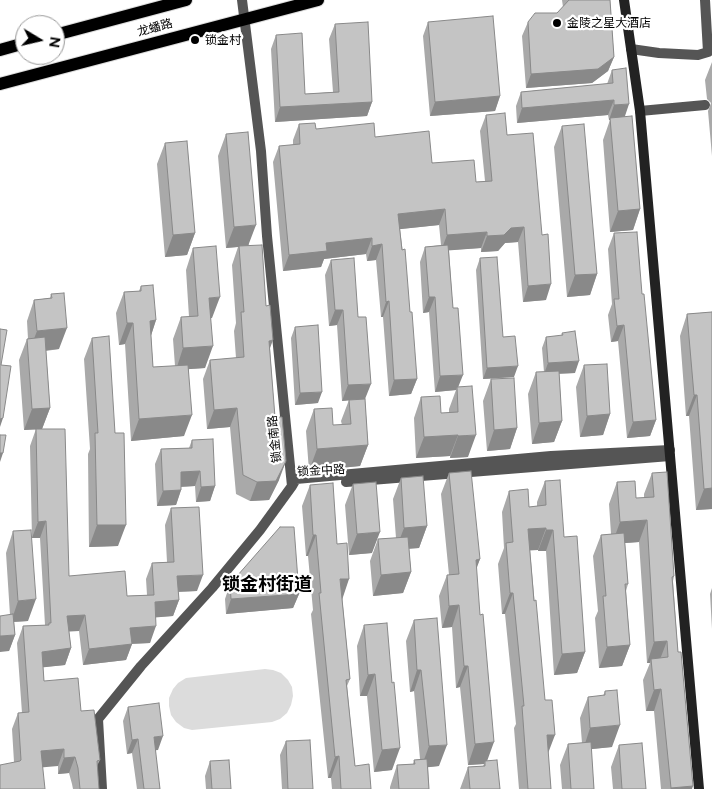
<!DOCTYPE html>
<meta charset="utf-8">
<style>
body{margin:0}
#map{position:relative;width:712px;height:789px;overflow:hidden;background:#fff;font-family:Figtree,sans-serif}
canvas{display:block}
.north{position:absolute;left:15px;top:15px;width:50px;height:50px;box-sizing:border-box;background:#fff;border:1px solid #999;border-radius:50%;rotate:99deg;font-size:14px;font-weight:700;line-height:20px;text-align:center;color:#000}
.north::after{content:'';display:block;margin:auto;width:18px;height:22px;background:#000;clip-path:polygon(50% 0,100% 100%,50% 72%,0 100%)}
</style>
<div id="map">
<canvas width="712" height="789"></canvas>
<div class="north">N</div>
</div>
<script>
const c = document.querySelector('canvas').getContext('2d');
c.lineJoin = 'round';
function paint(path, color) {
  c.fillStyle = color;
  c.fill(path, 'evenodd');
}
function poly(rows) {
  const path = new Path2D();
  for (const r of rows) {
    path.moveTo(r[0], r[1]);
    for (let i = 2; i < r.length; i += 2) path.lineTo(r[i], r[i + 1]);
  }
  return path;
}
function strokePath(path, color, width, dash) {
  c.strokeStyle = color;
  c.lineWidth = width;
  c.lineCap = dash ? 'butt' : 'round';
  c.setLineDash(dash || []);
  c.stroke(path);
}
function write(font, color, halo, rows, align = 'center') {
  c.font = font + ' Figtree,"Noto Sans SC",sans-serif';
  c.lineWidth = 4.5;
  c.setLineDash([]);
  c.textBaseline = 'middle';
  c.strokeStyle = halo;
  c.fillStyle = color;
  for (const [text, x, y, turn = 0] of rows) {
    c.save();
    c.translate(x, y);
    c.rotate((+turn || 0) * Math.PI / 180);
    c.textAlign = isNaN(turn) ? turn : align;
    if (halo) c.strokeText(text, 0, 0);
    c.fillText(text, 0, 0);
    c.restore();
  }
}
paint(poly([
 [265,669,273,670,281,673,288,680,292,687,293,696,291,705,287,713,280,719,272,722,192,730,184,728,176,722,171,715,169,706,169,698,173,689,178,683,186,678]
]), '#dcdcdc');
const primary = poly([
 [55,35,186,0],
 [0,50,25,43],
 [0,84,318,0]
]);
strokePath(primary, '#dbdbdb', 14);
strokePath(poly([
 [631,49,659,53,698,55,708,52,705,0],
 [640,111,705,105],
 [346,482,670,456],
 [292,486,296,479,551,456,670,450],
 [102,789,98,719,141,666,212,588,260,530,292,486,267,236,261,151,242,0]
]), '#555', 10);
strokePath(poly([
 [624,0,640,111,699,789]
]), '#222', 10);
strokePath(primary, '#000', 12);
paint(poly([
 [562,0,610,0,614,57,608,71,592,83,526,88,522,36,528,22,557,13,563,7],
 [428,22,500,96,495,111,430,116,423,36],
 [335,24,372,102,367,116,275,122,271,49,276,35,305,94,333,92,329,39],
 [712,62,712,156,708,111,711,103,707,99,705,80],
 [612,70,624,117,640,209,633,230,610,232,603,140,610,120,609,120,608,115,517,123,516,106,521,92,607,84],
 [486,115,507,135,546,300,523,302,518,242,505,243,498,251,481,252,481,248,449,250,458,387,468,457,450,458,450,456,416,458,414,418,421,397,441,413,449,413,449,409,456,390,435,392,429,312,423,313,420,262,425,247,441,245,439,225,400,229,410,312,417,379,411,394,389,396,383,317,381,317,376,260,367,261,366,254,324,259,321,267,283,271,273,162,279,146,293,145,293,140,299,124,316,129,375,137,476,182,485,181,480,131],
 [562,126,597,274,590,295,567,297,554,147],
 [226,134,270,349,279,480,269,500,250,501,236,494,230,427,207,429,203,379,210,360,236,358,234,331,236,323,232,265,238,247,226,248,218,156],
 [165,143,195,233,187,255,165,257,157,164],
 [614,233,642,294,656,420,650,436,627,438,618,341,611,342,608,315,612,304,608,249],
 [193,248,212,318,211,318,205,368,189,369,184,436,131,441,125,344,119,345,116,313,124,292,139,291,141,286,156,320,151,335,153,367,175,366,173,339,181,317,189,317,186,270],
 [480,258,503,337,514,377,483,379,476,270],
 [331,260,365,399,368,445,360,466,309,471,306,431,314,409,333,425,342,425,341,421,349,400,342,401,337,325,329,326,325,275],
 [51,294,59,349,46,351,50,408,42,429,24,430,19,360,27,339,28,339,27,321,34,300,50,298],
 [712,312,712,509,696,510,689,416,686,416,680,336,687,314],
 [295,327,318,403,295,405,291,338],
 [562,333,575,373,559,374,562,421,554,442,532,444,528,394,536,372,544,372,542,348,546,337,561,336],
 [92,338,115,433,118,546,89,547,88,454,90,449,84,359],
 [584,365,610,414,603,435,580,437,576,387],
 [491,379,517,428,510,449,487,451,483,401],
 [36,429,69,576,127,596,147,595,146,579,152,563,167,562,165,525,171,508,197,591,178,592,179,600,173,616,156,617,150,643,132,644,126,660,83,665,79,631,69,631,71,648,65,665,43,667,44,681,81,711,100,760,97,766,99,789,73,789,72,784,69,773,58,774,58,766,14,762,12,729,18,713,22,713,17,643,23,626,45,625,40,538,32,538,30,446],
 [192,440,215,486,210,501,196,502,195,486,181,487,181,490,176,505,157,506,155,464,161,449,189,448],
 [449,473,480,559,476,568,487,761,500,789,460,789,468,767,483,766,484,764,468,765,460,687,456,688,452,627,442,628,439,596,447,575,449,575,441,494],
 [652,473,674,576,673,581,678,652,692,789,661,789,654,711,646,711,643,680,650,663,647,663,639,542,625,543,628,584,626,591,630,645,622,666,599,668,595,618,598,611,593,556,601,535,611,534,609,504,617,482,636,498,644,498,644,494],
 [401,478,427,526,419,548,409,549,411,572,403,593,373,596,370,561,378,539,396,538,393,499],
 [545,481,564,537,585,652,577,673,554,675,546,551,538,551,538,550,530,550,551,789,519,789,514,728,516,724,505,614,502,614,498,564,504,548,502,512,509,491,529,507,537,506,537,502],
 [353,484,372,553,349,555,345,505],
 [310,485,337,544,350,679,347,686,355,766,371,789,332,789,331,778,328,778,311,614,313,610,308,556,306,556,302,506],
 [13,531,28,621,14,622,15,635,9,651,10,615,6,553],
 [230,584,299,594,293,608,226,614,225,599],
 [712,588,712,629,710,594],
 [414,620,439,766,428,767,429,789,390,789,390,787,397,765,413,764,414,760,420,759,414,691,410,692,406,641],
 [364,625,392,683,392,770,374,772,367,696,360,696,357,646],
 [605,691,612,747,591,749,594,789,562,789,560,765,568,744,582,743,580,718,588,697,603,696],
 [128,707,158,750,155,750,160,789,137,789,132,753,127,754,123,721],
 [286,741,313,789,282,789,280,755],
 [619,745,646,789,613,789,611,767],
 [210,761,231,789,206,789,205,776]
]), '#a9a9a9');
paint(poly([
 [614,57,608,71,592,83,526,88,531,74],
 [500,96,495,111,430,116,435,102],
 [614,100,608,115,517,123,522,108],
 [372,102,367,116,275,122,280,107],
 [629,104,624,119,610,118,610,120,609,120,614,105],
 [445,209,439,225,392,230,398,214],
 [640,209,633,230,610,232,618,211],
 [256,225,248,246,226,248,234,227],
 [524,227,518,242,505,243,498,251,481,252,487,236,511,228],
 [487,232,481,248,441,251,447,235],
 [195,233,187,255,165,257,173,235],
 [372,238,366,254,324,259,321,267,283,271,289,255,326,243],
 [382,244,376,260,367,261,372,246],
 [597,274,590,295,567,297,575,275],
 [551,284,546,300,523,302,528,286],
 [220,297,212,318,201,319,209,298],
 [429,297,435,297,429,312,423,313],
 [389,301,383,317,381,317,386,302],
 [335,310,343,310,337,325,329,326],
 [156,320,149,342,150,321],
 [127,323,133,323,125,344,119,345],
 [624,325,618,341,611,342,617,326],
 [67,328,59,349,29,352,37,331],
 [273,340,266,359,269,341],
 [213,346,205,368,176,370,183,348],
 [579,361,575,373,544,374,548,363],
 [518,366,514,377,483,379,487,368],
 [463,375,457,390,457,387,456,390,435,392,440,376],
 [417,379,411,394,389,396,394,380],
 [371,384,365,399,342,401,348,385],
 [322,392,318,403,295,405,300,393],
 [694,395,697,395,689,416,686,416],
 [50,408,42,429,24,430,32,409],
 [237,408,230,427,207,429,214,410],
 [610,414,603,435,580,437,587,416],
 [192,415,184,436,131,441,139,419],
 [3,418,0,427,0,419],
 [656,420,650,436,627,438,633,422],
 [562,421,554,442,532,444,539,423],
 [517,428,510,449,487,451,494,430],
 [458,435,450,456,416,458,424,437],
 [476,435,468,457,450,458,458,436],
 [368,445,360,466,309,471,317,449],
 [0,453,3,453,0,462],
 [286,461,279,480,269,500,250,501,257,482],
 [200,471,195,486,175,487,181,472],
 [215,486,210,501,196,502,201,487],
 [712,488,712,509,696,510,704,489],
 [181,490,176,505,157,506,163,491],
 [647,520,639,542,612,544,620,522],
 [46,521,40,538,32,538,38,522],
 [97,525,126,525,118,546,89,547],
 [427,526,419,548,396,549,404,528],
 [546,528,538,550,520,551,528,529],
 [546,530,553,530,546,551,538,551],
 [380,532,372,553,349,555,357,534],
 [313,535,316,535,308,556,306,556],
 [480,559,472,581,476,560],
 [411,572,403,593,373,596,381,575],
 [203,575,197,591,171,592,177,576],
 [340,579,349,579,342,600],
 [510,593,513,593,505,614,502,614],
 [299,594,293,608,226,614,231,599],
 [36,599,28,621,11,622,18,601],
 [179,600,173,616,149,618,155,602],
 [459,605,452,627,442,628,449,606],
 [85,615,79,631,61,632,67,616],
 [156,626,150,643,125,644,130,628],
 [15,635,9,651,0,652,0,636],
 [667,641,659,662,651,659,650,663,647,663,654,642],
 [132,644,126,660,83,665,89,649],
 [630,645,622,666,599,668,607,647],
 [71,648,65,665,37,668,42,652],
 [585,652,577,673,554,675,562,654],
 [464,666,468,666,460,687,456,688],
 [417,670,421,670,414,691,410,692],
 [375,674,367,696,360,696,368,675],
 [661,689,654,711,646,711,654,690],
 [620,725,612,747,583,750,590,728],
 [547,735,555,735,547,756],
 [163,736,158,750,149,751,154,737],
 [138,739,132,753,127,754,132,740],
 [494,742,486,764,485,761,484,764,468,765,475,744],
 [447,745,439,766,421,768,429,746],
 [400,748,392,770,374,772,382,750],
 [64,749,58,766,35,768,41,751],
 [339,756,331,778,328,778,335,757],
 [75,757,69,773,58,774,64,758],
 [693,786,692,789,670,789,671,788]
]), '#898989');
const building = poly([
 [569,0,610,0,614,57,598,69,531,74,528,22,535,13,557,13,569,0],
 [493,16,500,96,435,102,428,22,493,16],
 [368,22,372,102,280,107,276,35,302,33,305,94,339,92,335,24,368,22],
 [626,68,629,104,614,105,614,100,522,108,521,92,613,83,612,70,626,68],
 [505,113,507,135,533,133,542,235,548,234,551,284,528,286,524,227,511,228,504,235,487,236,487,232,447,235,445,209,398,214,402,250,405,249,410,312,412,312,417,379,394,380,389,301,386,302,382,244,372,246,372,238,326,243,327,251,289,255,279,146,300,144,299,124,315,123,316,129,374,123,375,137,429,131,432,163,474,160,476,182,492,181,486,115,505,113],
 [632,116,640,209,618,211,610,118,632,116],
 [584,124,597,274,575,275,562,126,584,124],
 [248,132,256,225,234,227,226,134,248,132],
 [187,141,195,233,173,235,165,143,187,141],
 [637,232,642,294,644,294,656,420,633,422,624,325,617,326,614,299,619,299,614,233,637,232],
 [262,245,266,306,270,305,273,340,269,341,275,417,282,417,286,461,276,481,257,482,243,475,237,408,214,410,210,360,244,357,241,312,244,312,239,246,262,245],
 [448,245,453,308,458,308,463,375,440,376,435,297,429,297,425,247,448,245],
 [216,246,220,297,209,298,213,346,183,348,181,317,198,316,193,248,216,246],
 [497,257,503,337,515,336,518,366,487,368,480,258,497,257],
 [354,258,358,317,366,317,371,384,348,385,343,310,335,310,331,260,354,258],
 [153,285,156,320,150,321,153,367,188,365,192,415,139,419,133,323,127,323,124,292,141,291,141,286,153,285],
 [64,293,67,328,37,331,34,300,52,298,51,294,64,293],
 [712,312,712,488,704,489,697,395,694,395,687,314,712,312],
 [318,325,322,392,300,393,295,327,318,325],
 [0,329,7,330,1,365,11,366,3,418,0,419,0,329],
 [575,331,579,361,548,363,546,337,563,335,562,333,575,331],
 [109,336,115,433,124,433,126,525,97,525,95,433,98,433,92,338,109,336],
 [45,337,50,408,32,409,27,339,45,337],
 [607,364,610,414,587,416,584,365,607,364],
 [559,371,562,421,539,423,536,372,559,371],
 [514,378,517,428,494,430,491,379,514,378],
 [472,386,476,435,458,436,458,435,424,437,421,397,440,396,441,413,458,412,457,387,472,386],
 [365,399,368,445,317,449,314,409,332,408,333,425,351,424,349,400,365,399],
 [36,429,65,429,69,576,125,571,127,596,154,595,152,563,174,562,171,508,199,507,203,575,177,576,179,600,155,602,156,626,130,628,132,644,89,649,85,615,67,616,71,648,42,652,44,681,78,678,81,711,94,710,100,760,97,761,99,789,80,789,78,768,75,757,64,758,64,749,41,751,45,789,0,789,0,765,20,761,21,760,18,713,29,712,23,626,49,625,49,623,51,623,46,521,38,522,36,429],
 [0,435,6,435,3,453,0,453,0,435],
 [213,439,215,486,201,487,200,471,181,472,181,490,163,491,161,449,192,448,192,440,213,439],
 [471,471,480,559,476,560,480,615,483,614,494,742,475,744,468,666,464,666,459,605,449,606,447,575,459,574,449,473,471,471],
 [667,472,674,576,672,577,678,652,681,652,693,786,671,788,661,689,654,690,651,659,668,657,667,641,654,642,647,520,620,522,617,482,635,481,636,498,654,497,652,473,667,472],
 [423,476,427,526,404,528,401,478,423,476],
 [560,480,564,537,577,536,585,652,562,654,553,530,546,530,546,528,528,529,534,601,536,600,545,700,552,700,555,735,547,735,551,789,528,789,522,706,524,706,513,593,510,593,506,543,513,542,509,491,528,489,529,507,546,505,545,481,560,480],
 [376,482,380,532,357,534,353,484,376,482],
 [333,483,337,544,347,543,349,579,340,579,350,679,346,680,355,766,369,764,371,789,341,789,339,756,335,757,319,593,321,593,316,535,313,535,310,485,333,483],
 [280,527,294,527,299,594,231,599,230,584,280,527],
 [31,530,36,599,18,601,13,531,31,530],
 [624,533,628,584,625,584,630,645,607,647,603,596,606,596,601,535,624,533],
 [408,537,411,572,381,575,378,539,408,537],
 [13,614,15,635,0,636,0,616,13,614],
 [437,618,447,745,429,746,421,670,417,670,414,620,437,618],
 [387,623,392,683,394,682,400,748,382,750,375,674,368,675,364,625,387,623],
 [617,690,620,725,590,728,588,697,605,695,605,691,617,690],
 [159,703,163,736,154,737,160,789,144,789,138,739,132,740,128,707,159,703],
 [310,740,313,789,288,789,286,741,310,740],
 [591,742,594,789,571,789,568,744,591,742],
 [642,743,646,789,622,789,619,745,642,743],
 [427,759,429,789,399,789,397,765,415,764,414,760,427,759],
 [229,760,231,789,212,789,210,761,229,760],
 [497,760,500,789,470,789,468,767,485,766,485,761,497,760]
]);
paint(building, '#c4c4c4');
strokePath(building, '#898989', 1);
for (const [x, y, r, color] of [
 [557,23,5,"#000"],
 [195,40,5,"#000"]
]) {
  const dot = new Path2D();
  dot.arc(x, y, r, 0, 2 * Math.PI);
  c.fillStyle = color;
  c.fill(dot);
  strokePath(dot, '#fff', 2);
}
write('12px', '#000', '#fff', [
 ["金陵之星大酒店",567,23],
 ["锁金村",205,40]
], 'left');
write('12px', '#000', '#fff', [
 ["龙蟠路",155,28,-15],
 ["锁金南路",275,439,-96],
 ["锁金中路",321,471,-3]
]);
write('bold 18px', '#000', '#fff', [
 ["锁金村街道",267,585]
]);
</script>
